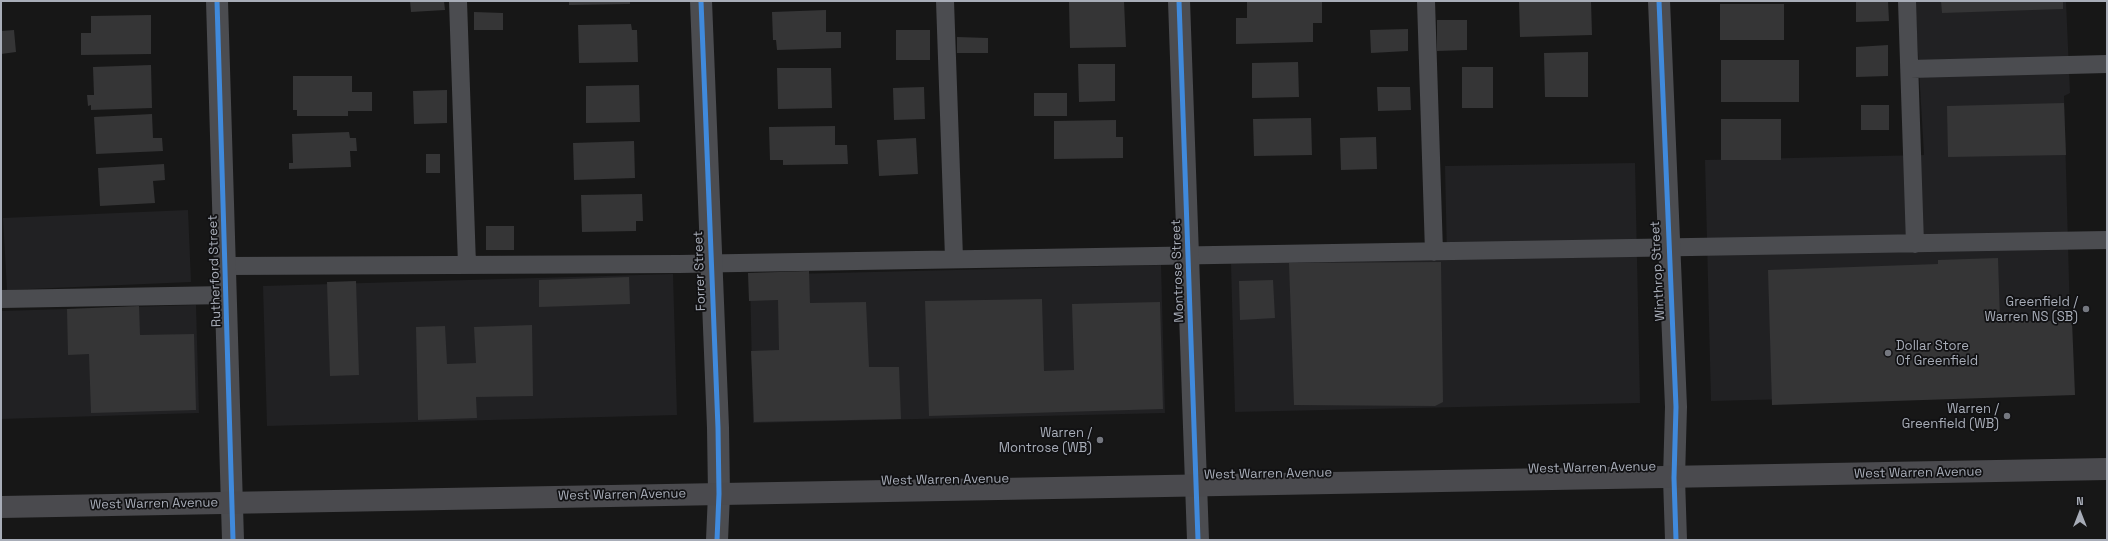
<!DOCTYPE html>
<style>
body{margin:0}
#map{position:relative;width:2108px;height:541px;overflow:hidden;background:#171717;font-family:"Space Grotesk",sans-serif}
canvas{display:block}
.frame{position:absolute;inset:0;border:2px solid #a8adb8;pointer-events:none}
.north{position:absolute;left:2060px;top:493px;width:40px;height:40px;-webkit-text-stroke:3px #111113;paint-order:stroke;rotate:0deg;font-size:11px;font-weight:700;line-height:16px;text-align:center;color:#a8adb8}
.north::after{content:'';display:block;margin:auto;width:14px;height:18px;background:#a8adb8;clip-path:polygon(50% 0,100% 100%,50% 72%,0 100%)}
</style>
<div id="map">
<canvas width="2108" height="541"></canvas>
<div class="frame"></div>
<div class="north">N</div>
</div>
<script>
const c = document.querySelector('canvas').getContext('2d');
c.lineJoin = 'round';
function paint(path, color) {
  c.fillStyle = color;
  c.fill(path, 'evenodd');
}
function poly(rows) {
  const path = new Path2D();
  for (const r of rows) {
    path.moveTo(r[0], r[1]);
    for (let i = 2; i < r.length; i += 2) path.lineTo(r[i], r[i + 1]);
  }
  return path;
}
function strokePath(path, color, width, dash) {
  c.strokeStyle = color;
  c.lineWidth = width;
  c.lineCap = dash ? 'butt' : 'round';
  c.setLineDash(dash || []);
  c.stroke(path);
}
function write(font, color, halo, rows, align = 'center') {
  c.font = font + ' "Space Grotesk",sans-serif';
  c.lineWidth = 3.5;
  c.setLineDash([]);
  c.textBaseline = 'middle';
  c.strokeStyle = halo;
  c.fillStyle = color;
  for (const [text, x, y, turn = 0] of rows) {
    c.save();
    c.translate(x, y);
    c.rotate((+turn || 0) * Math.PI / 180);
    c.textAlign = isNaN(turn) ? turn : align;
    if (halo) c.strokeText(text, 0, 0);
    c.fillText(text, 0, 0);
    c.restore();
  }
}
paint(poly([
 [1915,1,2066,1,2070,93,2064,96,2072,392,1711,401,1705,160,1924,155],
 [1635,163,1640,403,1235,412,1231,264,1447,259,1445,166],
 [188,210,191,282,7,290,3,218],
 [1161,265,1165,413,753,423,750,275],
 [673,274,677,415,267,426,263,286],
 [196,305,199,413,1,419,1,311]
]), '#212123');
paint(poly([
 [410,1,444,1,445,10,411,12],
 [569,1,630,1,630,4,569,5],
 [1124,1,1126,47,1070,48,1069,2],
 [1247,1,1322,1,1322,23,1313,23,1313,42,1236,44,1236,18,1247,18],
 [1591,1,1592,35,1520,37,1519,2],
 [1856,1,1888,1,1889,21,1856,22],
 [1941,1,2063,1,2063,9,1942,13],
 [1720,4,1784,4,1784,40,1720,40],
 [826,10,826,32,841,32,841,48,777,50,776,40,773,40,772,12],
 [474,12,503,13,503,30,474,30],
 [151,15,151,54,81,55,81,33,91,33,91,16],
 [1437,20,1467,20,1467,50,1437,51],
 [631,24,632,30,637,30,638,62,579,63,578,25],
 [1408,29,1408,51,1371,53,1370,30],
 [14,30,16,52,1,54,1,31],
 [896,30,930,30,930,60,896,60],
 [957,37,988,38,988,53,957,53],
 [1888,45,1888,76,1856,77,1856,47],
 [1588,52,1588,97,1545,97,1544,53],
 [1721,60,1799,60,1799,102,1721,102],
 [1298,62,1299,97,1252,98,1252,63],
 [1078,64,1115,64,1115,101,1079,102],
 [151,65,152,108,91,110,91,105,88,106,87,95,94,95,93,67],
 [1462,67,1493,67,1493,108,1462,108],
 [777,68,831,68,832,108,778,109],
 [293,76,352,76,352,92,372,92,372,111,348,111,348,116,297,116,297,110,293,110],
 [639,85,640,122,586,123,586,86],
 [924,87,925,119,894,120,893,88],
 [1377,87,1410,87,1411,110,1378,111],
 [447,90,447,123,414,124,413,91],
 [1034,93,1067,93,1067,116,1034,116],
 [2064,103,2066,155,1948,157,1947,106],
 [1861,105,1889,105,1889,130,1861,130],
 [152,114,153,138,162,138,163,151,96,154,94,117],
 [1311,118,1312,155,1254,156,1253,119],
 [1721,119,1781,119,1781,160,1721,160],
 [1116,120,1116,137,1123,137,1123,158,1054,159,1054,121],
 [835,126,835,145,847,145,848,164,783,165,783,160,770,160,769,127],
 [349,132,350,138,356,138,357,151,350,151,351,167,289,169,289,163,293,163,292,134],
 [1376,137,1377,169,1341,170,1340,138],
 [916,138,918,174,879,176,877,140],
 [634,141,635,178,574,180,573,143],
 [426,154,440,154,440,173,426,173],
 [164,164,165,180,153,181,155,203,100,206,98,168],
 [642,194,643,221,636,221,636,231,582,232,581,195],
 [486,226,514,226,514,250,486,250],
 [1998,258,2000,321,2072,321,2075,395,1772,405,1768,270,1938,264,1938,260],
 [1441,262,1443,402,1435,406,1294,405,1289,263],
 [809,271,810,303,866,302,869,367,899,367,901,419,754,422,751,351,779,350,778,300,749,301,748,273],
 [629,277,630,304,539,307,539,280],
 [1273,280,1275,318,1240,320,1239,281],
 [356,281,359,375,330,376,327,282],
 [1042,299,1044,371,1074,370,1072,304,1160,302,1163,409,929,416,925,301],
 [139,306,140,335,194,334,196,410,91,413,89,354,68,355,67,309],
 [532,325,533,396,476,397,477,418,418,420,416,327,445,326,447,364,476,363,474,327]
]), '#353536');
strokePath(poly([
 [458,1,467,265],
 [945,1,954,258],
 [1426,1,1434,252],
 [1907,1,1915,244],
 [1910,69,2107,64],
 [226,266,679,264,2107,240],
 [1,299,227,295]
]), '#4b4c50', 18);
strokePath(poly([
 [217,1,233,540],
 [701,1,718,428,719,494,717,540],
 [1179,1,1198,540],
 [1659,1,1676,407,1674,478,1676,540]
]), '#4b4c50', 22);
strokePath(poly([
 [1,507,2107,469]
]), '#4a4a4e', 22);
strokePath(poly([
 [217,1,233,540],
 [701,1,718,428,719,494,717,540],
 [1179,1,1198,540],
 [1659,1,1676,407,1674,478,1676,540]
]), '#408adc', 5);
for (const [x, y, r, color] of [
 [2086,309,4,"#757880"],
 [1888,353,4,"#757880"],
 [2007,416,4,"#757880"],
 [1100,440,4,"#757880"]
]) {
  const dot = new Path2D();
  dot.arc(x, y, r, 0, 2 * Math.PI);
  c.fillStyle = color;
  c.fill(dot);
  strokePath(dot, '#111113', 1.5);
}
write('13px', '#a8adb8', '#111113', [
 ["Rutherford Street",215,271,-92],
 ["Forrer Street",700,271,-92],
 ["Montrose Street",1178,271,-92],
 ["Winthrop Street",1658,271,-93],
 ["West Warren Avenue",1592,468,-1],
 ["West Warren Avenue",1918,473,-1],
 ["West Warren Avenue",1268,474,-1],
 ["West Warren Avenue",945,480,-1],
 ["West Warren Avenue",622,495,-1],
 ["West Warren Avenue",154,504,-1]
]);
write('13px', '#a8adb8', '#111113', [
 ["Greenfield /",2078,302],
 ["Warren NS (SB)",2078,317],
 ["Dollar Store",1896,346,"left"],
 ["Of Greenfield",1896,361,"left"],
 ["Warren /",1999,409],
 ["Greenfield (WB)",1999,424],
 ["Warren /",1092,433],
 ["Montrose (WB)",1092,448]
], 'right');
</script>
